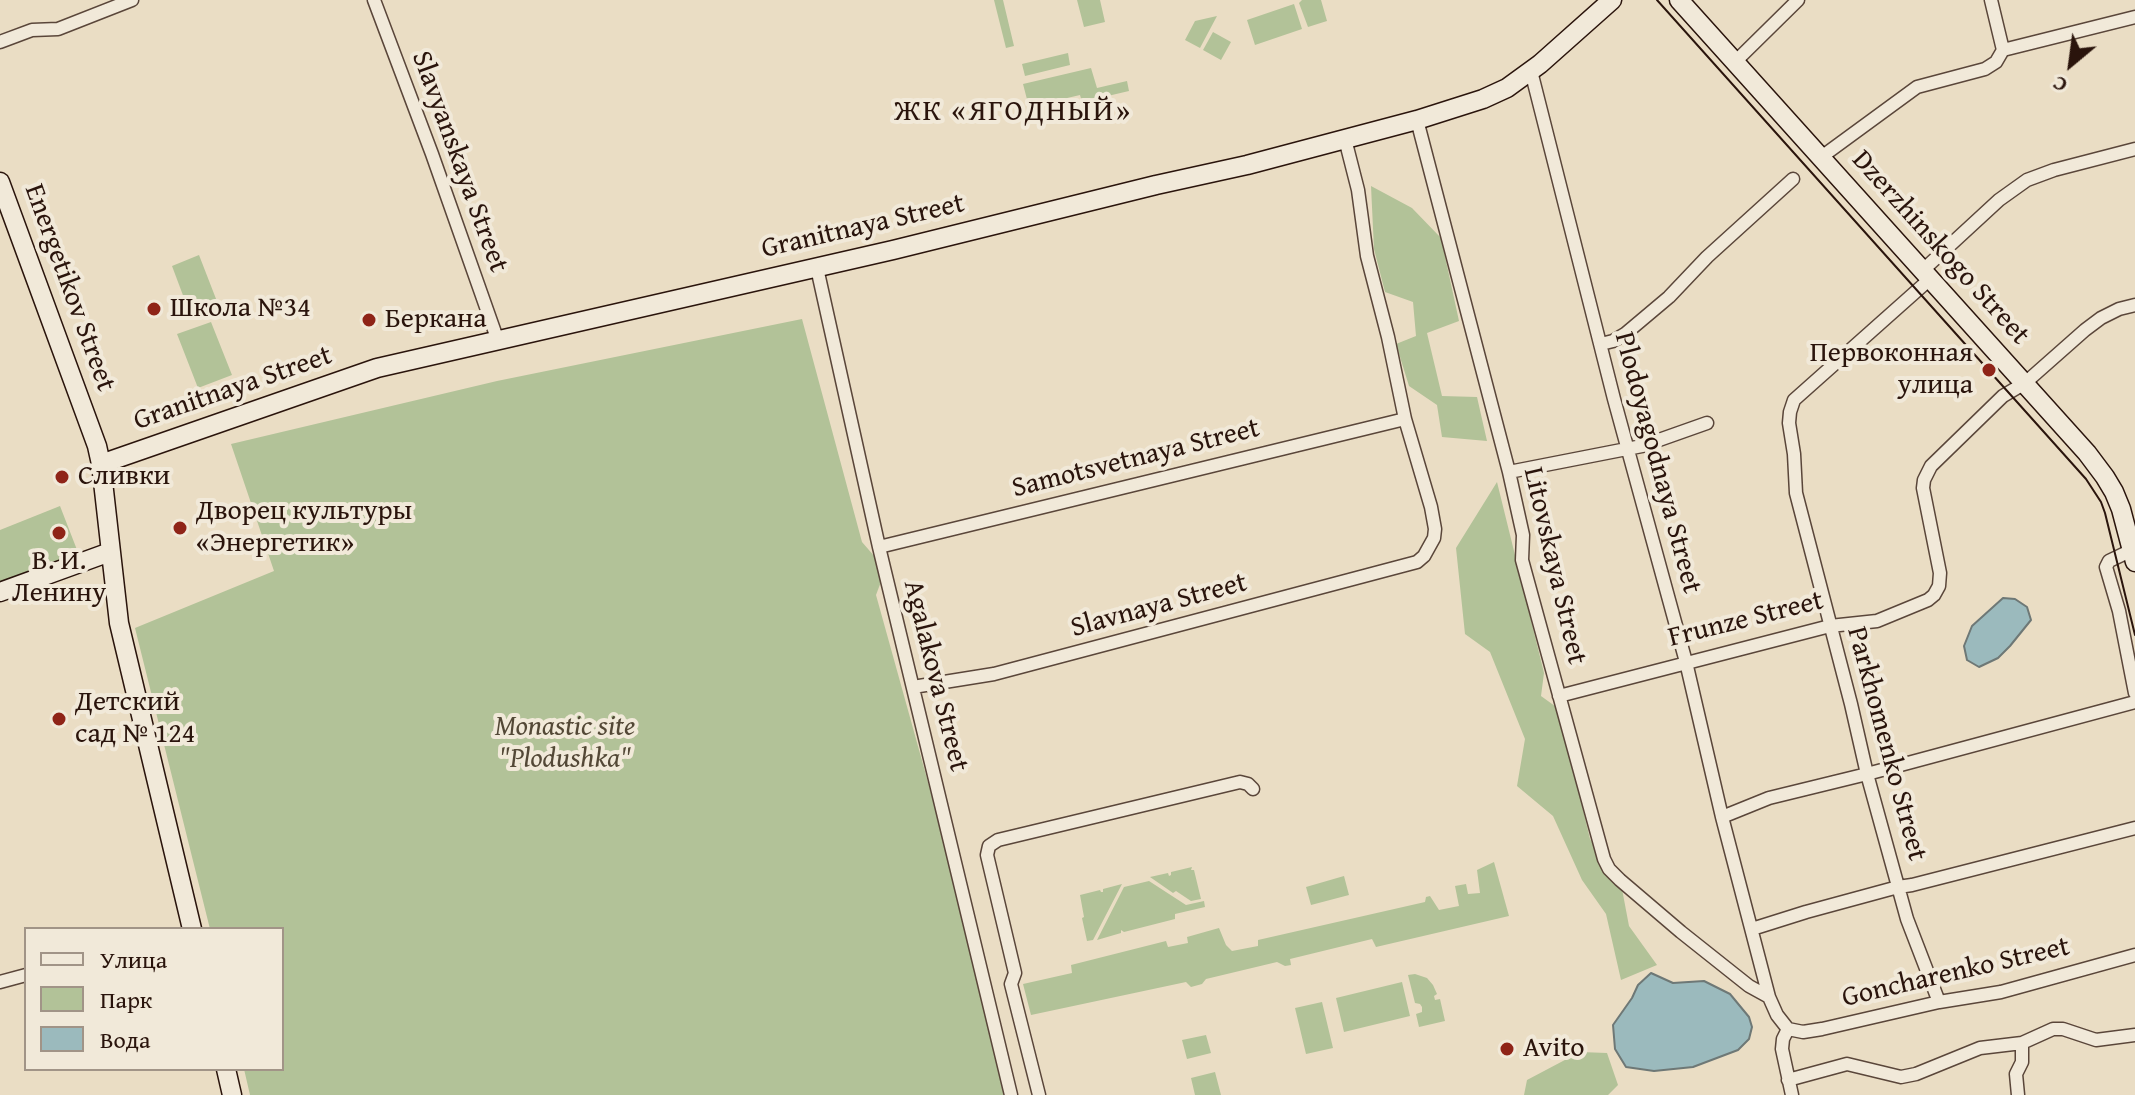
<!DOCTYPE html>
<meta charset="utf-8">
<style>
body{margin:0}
#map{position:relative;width:2135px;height:1095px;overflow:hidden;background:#eaddc4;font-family:"Gentium Book Plus",serif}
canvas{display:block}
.legend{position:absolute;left:24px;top:927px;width:260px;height:144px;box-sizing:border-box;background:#f1e9d9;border:2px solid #a19487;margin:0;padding:10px 14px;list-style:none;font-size:24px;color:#2a140c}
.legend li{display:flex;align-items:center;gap:16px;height:40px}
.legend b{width:40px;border:2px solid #a19487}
.north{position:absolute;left:2031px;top:24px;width:80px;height:80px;-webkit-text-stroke:6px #f1e9d9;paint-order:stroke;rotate:209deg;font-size:22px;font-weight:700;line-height:32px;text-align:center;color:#2a140c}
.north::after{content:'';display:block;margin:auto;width:28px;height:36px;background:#2a140c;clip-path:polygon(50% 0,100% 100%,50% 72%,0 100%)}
</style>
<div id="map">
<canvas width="2135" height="1095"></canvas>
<ul class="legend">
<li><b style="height:10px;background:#f1e9d9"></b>Улица</li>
<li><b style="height:22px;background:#b2c298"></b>Парк</li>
<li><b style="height:22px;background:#9bbabd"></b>Вода</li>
</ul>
<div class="north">С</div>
</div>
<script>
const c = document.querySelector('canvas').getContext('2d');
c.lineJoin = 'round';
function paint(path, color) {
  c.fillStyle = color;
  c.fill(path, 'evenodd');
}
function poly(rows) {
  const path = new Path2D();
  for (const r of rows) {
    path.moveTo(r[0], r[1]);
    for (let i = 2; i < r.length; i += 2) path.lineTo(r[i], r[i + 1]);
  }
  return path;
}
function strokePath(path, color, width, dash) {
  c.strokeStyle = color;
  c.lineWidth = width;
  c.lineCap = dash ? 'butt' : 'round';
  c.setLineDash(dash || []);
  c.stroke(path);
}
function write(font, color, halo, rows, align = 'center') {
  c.font = font + ' "Gentium Book Plus",serif';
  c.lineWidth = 8;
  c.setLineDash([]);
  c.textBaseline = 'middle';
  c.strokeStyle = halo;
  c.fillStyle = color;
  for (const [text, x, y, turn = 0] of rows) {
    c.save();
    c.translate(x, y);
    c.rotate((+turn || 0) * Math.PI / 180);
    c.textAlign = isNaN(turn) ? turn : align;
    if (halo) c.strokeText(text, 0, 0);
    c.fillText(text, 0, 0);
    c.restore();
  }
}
paint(poly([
 [994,0,1003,0,1014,46,1006,48],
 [1077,0,1100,0,1105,22,1084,27],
 [1302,0,1321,0,1327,21,1308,27,1299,3],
 [1294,4,1302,29,1255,45,1247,20],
 [1217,16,1200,48,1185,40,1195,21],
 [1213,32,1231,42,1221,60,1203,50],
 [1068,53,1070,65,1025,76,1022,64],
 [1091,68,1097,88,1127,81,1129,91,1082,102,1080,95,1029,107,1023,84],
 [1371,186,1412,208,1441,238,1459,321,1427,333,1442,396,1477,397,1487,441,1442,437,1437,405,1409,386,1396,344,1416,336,1413,302,1385,292,1374,249],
 [199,255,218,304,190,314,172,266],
 [802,319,862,542,875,557,882,579,876,595,936,811,990,1027,1004,1095,250,1095,244,1069,282,1069,282,929,210,929,135,628,274,571,231,444,497,381],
 [211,322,232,375,198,388,177,334],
 [1497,482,1544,673,1541,696,1559,709,1590,839,1622,889,1629,926,1657,965,1621,980,1606,914,1582,880,1553,816,1517,786,1525,739,1490,652,1465,634,1456,548],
 [60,506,79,555,0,585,0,530],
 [1494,862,1509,916,1376,947,1372,939,1290,959,1291,965,1285,966,1277,962,1206,979,1202,984,1191,987,1186,982,1031,1015,1023,984,1072,973,1071,965,1166,941,1168,947,1188,943,1187,937,1219,928,1226,945,1232,951,1258,946,1258,940,1425,902,1426,897,1430,896,1439,910,1459,906,1455,886,1466,884,1468,894,1480,893,1477,870],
 [1192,867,1191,870,1194,870,1201,899,1191,901,1176,891,1173,893,1150,877,1168,873,1169,876,1171,875,1171,872],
 [1344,876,1349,895,1311,905,1306,887],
 [1149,881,1186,905,1204,901,1205,907,1175,914,1175,919,1124,932,1121,930,1121,933,1097,940,1124,887],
 [1122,884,1093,940,1087,941,1082,918,1084,917,1080,895,1100,890,1101,892,1103,892,1103,889],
 [1415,974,1427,978,1433,985,1437,994,1434,996,1435,1000,1440,999,1445,1021,1419,1027,1416,1014,1422,1012,1422,1007,1420,1004,1415,1003,1408,975],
 [1402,982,1410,1016,1344,1032,1336,998],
 [1322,1002,1333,1048,1306,1054,1295,1008],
 [1206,1035,1211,1053,1187,1059,1182,1040],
 [1580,1052,1607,1053,1618,1085,1608,1095,1524,1095,1527,1080],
 [1215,1072,1221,1095,1195,1095,1191,1078]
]), '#b2c298');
const water = poly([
 [2003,598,2015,599,2027,607,2031,620,2010,646,1998,658,1979,667,1967,660,1964,646,1972,626,2003,598],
 [1651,973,1673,983,1704,981,1730,994,1749,1017,1752,1027,1749,1039,1738,1050,1693,1067,1654,1071,1626,1067,1615,1049,1613,1025,1632,998,1638,985,1651,973]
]);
paint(water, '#9bbabd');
strokePath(water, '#6e7876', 2);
const street = poly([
 [374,0,432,154,498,341],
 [1991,0,2003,50],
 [0,42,32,30,58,29,132,0],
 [1735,62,1798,0],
 [1531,71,1614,399,1686,662,1722,817,1769,997,1777,1015,1788,1029,1783,1039,1782,1049,1792,1095],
 [1417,120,1509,472,1523,535,1522,560,1604,859,1609,869,1620,880,1681,932,1749,986,1769,997],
 [1820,158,1917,87,1985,69,1996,62,2003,50,2135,17],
 [817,268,879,547,1011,1095],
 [1922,271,1999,200,2027,180,2054,170,2135,149],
 [1930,279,1794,400,1790,412,1789,423,1794,454,1796,493,1851,704,1867,774,1907,919,1939,1002],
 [1601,344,1613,341,1625,334,1669,297,1707,257,1793,179],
 [1509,472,1642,446,1707,423],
 [879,547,1405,419],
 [2132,550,2109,561,2106,567,2119,611,2135,693],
 [913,687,994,674,1417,562,1424,556,1434,538,1435,529,1431,507,1405,419,1388,337,1367,256,1358,190,1345,139],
 [1559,696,1830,626,1877,621,1928,600,1934,595,1939,586,1940,573,1923,488,1924,480,1931,466,2003,396,2025,383,2085,330,2101,318,2119,309,2135,305],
 [1722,817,1769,798,1867,774,2135,702],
 [1752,929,1806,912,1898,887,1912,885,2135,828],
 [0,982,26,975],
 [1788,1029,1803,1032,1822,1029,1939,1002,2001,992,2135,955],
 [1788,1080,1847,1064,1901,1077,1916,1074,1980,1048,2022,1043,2053,1029,2063,1029,2096,1040,2135,1035],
 [1039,1095,1011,984,1015,973,987,855,989,846,998,840,1240,782,1248,784,1253,789],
 [2018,1095,2016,1074,2022,1062,2022,1043]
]);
const secondary = poly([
 [1679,0,2087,453,2105,477,2114,492,2121,509,2135,562],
 [0,182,97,446,101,464,119,623,192,929],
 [101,464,377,368,893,250,1156,185,1247,165,1417,120,1483,99,1507,88,1540,64,1612,0],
 [0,592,110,552],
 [226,1069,232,1095]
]);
strokePath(street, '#5a463a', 15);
strokePath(secondary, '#2a140c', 21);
strokePath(street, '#f1e9d9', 12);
strokePath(secondary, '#f1e9d9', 18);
strokePath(poly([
 [1657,0,2086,479,2101,502,2105,513,2135,635]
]), '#2a140c', 2);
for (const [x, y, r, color] of [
 [154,309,8,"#8f2418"],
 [369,320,8,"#8f2418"],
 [1989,370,8,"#8f2418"],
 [62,477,8,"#8f2418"],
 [180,528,8,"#8f2418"],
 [59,533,8,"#8f2418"],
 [59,719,8,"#8f2418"],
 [1507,1049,8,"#8f2418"]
]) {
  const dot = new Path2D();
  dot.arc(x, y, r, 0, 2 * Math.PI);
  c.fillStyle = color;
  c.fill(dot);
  strokePath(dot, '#f1e9d9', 3);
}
write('28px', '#2a140c', '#f1e9d9', [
 ["Slavyanskaya Street",459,162,70],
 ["Granitnaya Street",863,227,-13],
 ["Dzerzhinskogo Street",1940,248,48],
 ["Energetikov Street",69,288,70],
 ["Granitnaya Street",233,389,-19],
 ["Samotsvetnaya Street",1136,459,-14],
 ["Plodoyagodnaya Street",1657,463,75],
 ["Litovskaya Street",1554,566,77],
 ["Slavnaya Street",1159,606,-15],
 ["Frunze Street",1746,620,-14],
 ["Agalakova Street",935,676,76],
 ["Parkhomenko Street",1886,744,75],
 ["Goncharenko Street",1956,973,-13]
]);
write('28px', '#2a140c', '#f1e9d9', [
 ["Школа №34",170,309],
 ["Беркана",385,320],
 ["Первоконная",1973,354,"right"],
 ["улица",1973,386,"right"],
 ["Сливки",78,477],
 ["Дворец культуры",196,512],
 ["«Энергетик»",196,544],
 ["В. И.",59,562,"center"],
 ["Ленину",59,594,"center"],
 ["Детский",75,703],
 ["сад № 124",75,735],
 ["Avito",1523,1049]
], 'left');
write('italic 28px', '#534836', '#f1e9d9', [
 ["Monastic site",565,728],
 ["\"Plodushka\"",565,760]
]);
c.letterSpacing = '2px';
write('30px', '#2a140c', '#f1e9d9', [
 ["ЖК «ЯГОДНЫЙ»",1013,112]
]);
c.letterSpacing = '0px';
</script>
